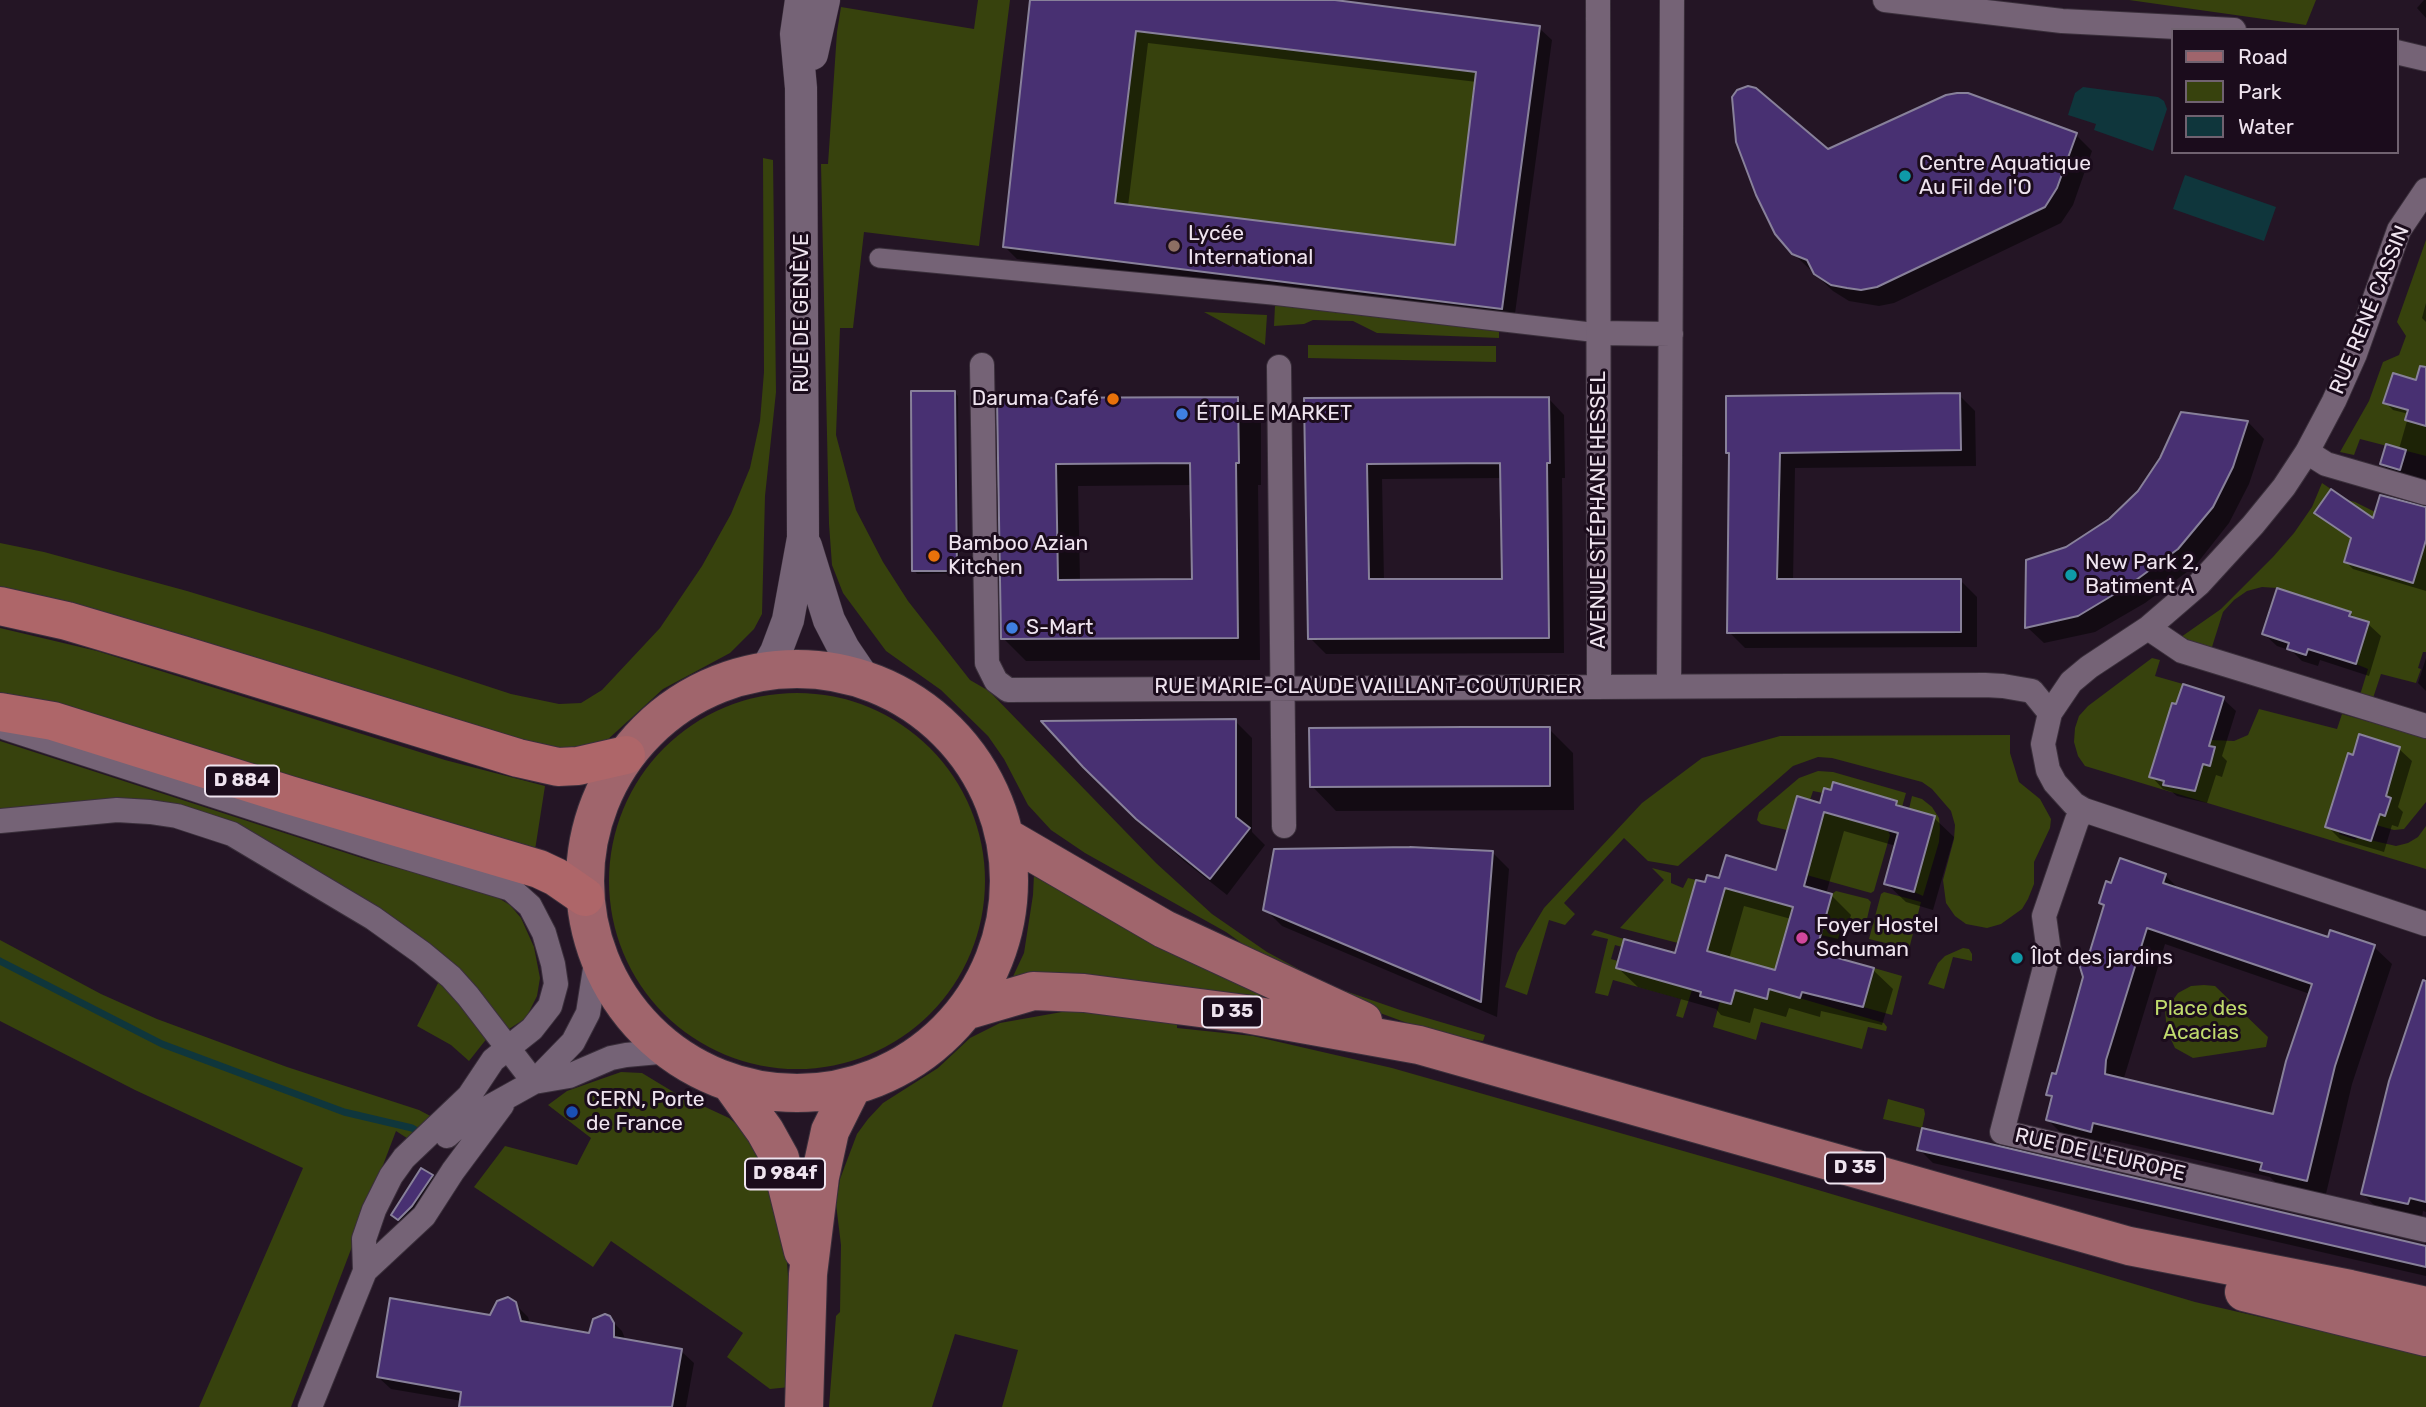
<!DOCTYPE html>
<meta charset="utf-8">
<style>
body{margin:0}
#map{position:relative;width:2426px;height:1407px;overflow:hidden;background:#241525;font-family:Rubik,sans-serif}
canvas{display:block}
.legend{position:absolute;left:2171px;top:28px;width:228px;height:126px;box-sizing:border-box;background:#1b0c1c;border:2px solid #706270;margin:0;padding:9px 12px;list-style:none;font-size:21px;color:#efe4ef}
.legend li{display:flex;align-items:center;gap:14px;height:35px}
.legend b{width:35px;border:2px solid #706270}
</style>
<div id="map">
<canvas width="2426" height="1407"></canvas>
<ul class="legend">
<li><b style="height:9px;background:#a0656c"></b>Road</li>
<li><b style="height:19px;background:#37420d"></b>Park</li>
<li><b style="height:19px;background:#0f363c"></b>Water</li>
</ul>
</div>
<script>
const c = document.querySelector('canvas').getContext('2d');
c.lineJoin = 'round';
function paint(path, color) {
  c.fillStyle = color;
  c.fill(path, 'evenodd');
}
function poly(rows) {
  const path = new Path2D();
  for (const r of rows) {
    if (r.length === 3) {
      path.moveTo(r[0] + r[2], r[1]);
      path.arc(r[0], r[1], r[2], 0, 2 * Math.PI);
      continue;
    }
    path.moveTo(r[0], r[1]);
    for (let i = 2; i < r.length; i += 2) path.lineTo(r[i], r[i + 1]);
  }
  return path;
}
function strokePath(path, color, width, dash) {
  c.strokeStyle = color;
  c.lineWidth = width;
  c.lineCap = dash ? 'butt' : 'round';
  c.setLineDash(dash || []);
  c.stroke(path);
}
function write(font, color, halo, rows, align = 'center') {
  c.font = font + ' Rubik,sans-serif';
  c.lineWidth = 6;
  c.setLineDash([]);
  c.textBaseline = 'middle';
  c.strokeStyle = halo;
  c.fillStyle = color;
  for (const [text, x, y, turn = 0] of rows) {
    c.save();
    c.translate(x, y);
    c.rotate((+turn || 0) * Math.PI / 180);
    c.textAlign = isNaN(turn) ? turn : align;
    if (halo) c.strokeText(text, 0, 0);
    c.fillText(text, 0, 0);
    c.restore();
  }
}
paint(poly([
 [978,0,1010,0,979,246,864,232,853,328,840,328,836,435,856,510,883,562,908,601,970,680,989,691,1156,863,1212,914,1267,952,1328,985,1403,1011,1485,1035,1483,1041,1437,1034,1342,999,1257,954,1226,932,1085,853,1051,830,1028,805,1004,759,988,736,941,690,886,651,843,593,832,565,829,524,821,164,828,164,837,32,841,7,974,29],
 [2129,0,2316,0,2306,25],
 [1136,31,1476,72,1455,245,1115,203],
 [763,158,773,160,776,392,765,496,762,614,754,629,730,653,663,689,605,742,568,755,0,589,0,543,44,552,187,591,322,632,511,694,559,704,581,703,602,690,660,628,702,566,731,514,750,468,760,421,764,372],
 [2426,240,2426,456,2360,439,2354,455,2340,452,2369,401,2383,362,2399,355,2406,336,2397,322],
 [1275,305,1499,331,1499,338,1377,333,1353,321,1313,320,1304,324,1274,326],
 [1204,312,1267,315,1265,345],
 [1308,345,1496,346,1496,362,1308,358],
 [2322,483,2347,500,2355,502,2375,512,2426,527,2426,652,2423,652,2418,668,2421,669,2416,683,2381,674,2373,698,2360,695,2368,669,2356,664,2369,622,2349,616,2350,611,2277,588,2262,587,2247,591,2234,600,2223,612,2212,647,2202,647,2181,637,2221,609,2273,557,2294,533,2312,507],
 [0,628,97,651,445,760,545,786,535,850,0,694],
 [2152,658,2160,660,2155,676,2183,684,2176,704,2172,703,2149,777,2164,781,2163,785,2180,790,2181,787,2195,791,2203,764,2210,765,2215,748,2209,746,2211,740,2234,741,2248,735,2259,709,2337,729,2342,714,2426,738,2426,802,2404,829,2394,830,2376,825,2380,814,2385,816,2391,798,2386,796,2400,747,2359,735,2353,755,2348,753,2339,834,2356,840,2357,837,2396,846,2408,843,2418,837,2426,826,2426,869,2085,766,2078,756,2074,742,2075,728,2079,716,2088,706],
 [797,881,188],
 [2010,735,2010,753,2019,782,2040,799,2051,819,2050,828,2034,862,2034,884,2028,899,2022,909,2001,924,1987,928,1966,924,1955,916,1946,903,1943,880,1954,839,1955,825,1951,811,1932,789,1922,782,1832,758,1818,757,1793,766,1678,866,1648,861,1624,838,1564,903,1575,914,1565,925,1549,920,1527,995,1505,987,1517,953,1544,908,1642,803,1702,758,1780,736],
 [0,741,368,860,490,893,510,905,521,918,534,947,540,978,537,996,526,1018,506,1031,240,828,0,813],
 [1818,771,1833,772,1906,793,1902,807,1896,805,1897,800,1833,783,1831,790,1825,788,1823,793,1813,791,1810,800,1797,797,1787,830,1761,824,1757,820,1759,812,1799,778],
 [1912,796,1922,799,1932,807,1939,818,1940,829,1939,842,1923,896,1914,892,1935,817,1909,809],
 [1824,812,1888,831,1890,835,1874,891,1871,893,1803,874,1809,867],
 [1652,868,1671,873,1671,883,1683,888,1688,878,1696,880,1678,943,1620,928,1664,880],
 [1034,874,1329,1017,1009,985,1024,953,1033,895],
 [1725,888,1794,907,1775,970,1707,951],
 [1836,891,1868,899,1871,902,1865,927,1843,921,1838,939,1821,935,1832,894],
 [1884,892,1921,902,1907,957,1897,955,1898,946,1869,939,1881,894],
 [1595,930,1624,939,1622,947,1615,945,1611,959,1618,961,1617,968,1692,990,1683,1018,1676,1016,1681,999,1613,980,1608,996,1595,993,1608,939,1591,935],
 [0,940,101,994,157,1019,287,1067,419,1110,438,1120,413,1142,396,1131,291,1407,199,1407,303,1168,135,1090,0,1021],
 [1963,948,1969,949,1972,954,1972,961,1953,957,1944,989,1928,984,1938,963,1945,956],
 [1874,968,1902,976,1892,1015,1863,1007],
 [439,981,488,1037,469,1061,451,1045,417,1026],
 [2204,985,2215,986,2268,1037,2266,1047,2193,1058,2175,1048,2167,1031,2165,1011,2178,993,2191,986],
 [1769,989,1884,1023,1887,1027,1886,1031,1868,1027,1862,1049,1761,1022,1756,1040,1713,1027,1720,1001,1731,1004,1735,990,1766,999],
 [1073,1010,1177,1017,1177,1028,1253,1036,1392,1068,1771,1176,2195,1302,2426,1355,2426,1407,1002,1407,1018,1350,955,1334,932,1407,829,1407,836,1316,840,1312,841,1245,836,1204,840,1179,857,1134,868,1119,883,1103,938,1068,970,1038,1000,1023],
 [621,1072,642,1073,675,1093,729,1118,743,1130,760,1140,786,1248,791,1319,790,1387,770,1389,727,1357,743,1333,611,1241,593,1267,474,1187,505,1146,577,1165,591,1138,548,1105,567,1091],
 [1888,1099,1924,1109,1925,1114,1922,1128,1883,1119]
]), '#37420d');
paint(poly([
 [2083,87,2158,97,2164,101,2167,109,2153,151,2094,130,2096,124,2068,115,2075,93],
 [2185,175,2276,207,2264,241,2173,209]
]), '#0f363c');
paint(poly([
 [1032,0,1321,0,1539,28,1552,40,1514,321,1017,259,1005,247],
 [1148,43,1477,82,1457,247,1128,206],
 [2424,0,2426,0,2426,18,2417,8],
 [2076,135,2092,151,2073,205,2061,223,1894,303,1879,306,1849,301,1833,291,1784,245,1764,208,1827,151],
 [2426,303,2426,322,2422,318],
 [955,393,958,396,959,573,917,574,914,570],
 [1959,395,1975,411,1976,466,1795,468,1793,581,1961,581,1977,597,1977,647,1745,648,1729,632,1731,455,1728,452],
 [2426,396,2426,482,2389,471,2382,464,2399,449,2409,414,2393,410,2385,402],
 [1238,399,1261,422,1261,485,1258,485,1260,660,1026,661,1003,638,999,400],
 [1192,485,1194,581,1080,581,1078,486],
 [1549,399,1564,415,1565,478,1562,478,1564,653,1326,654,1310,638,1306,400],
 [1502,478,1504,581,1384,581,1382,479],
 [2248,422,2264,439,2249,484,2229,523,2195,566,2145,603,2095,632,2044,643,2027,627,2066,548,2110,520],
 [2426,508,2426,591,2353,569,2346,562,2352,539,2317,513,2374,521],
 [2350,613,2357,620,2368,624,2381,636,2369,676,2320,660,2318,666,2302,661,2292,651,2277,646,2264,634],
 [2426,658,2426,691,2418,683],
 [2223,699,2236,711,2222,756,2227,761,2222,777,2216,775,2207,803,2177,796,2172,792,2163,789,2151,776],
 [1235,721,1252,738,1252,832,1265,845,1227,895,1184,861,1122,805],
 [1549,729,1573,753,1574,810,1336,811,1312,786],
 [2399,749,2412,761,2398,807,2403,812,2398,827,2392,825,2384,852,2340,839,2327,826,2354,757],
 [1896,802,1903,809,1934,818,1954,837,1933,910,1906,902,1886,883,1896,846,1844,831,1826,894,1831,895,1851,915,1838,960,1873,970,1893,989,1882,1025,1821,1011,1820,1017,1789,1008,1786,1017,1754,1008,1750,1023,1721,1015,1716,1009,1638,987,1618,968,1676,955,1706,884,1778,872,1821,805],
 [1744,906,1791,919,1776,972,1729,959],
 [1492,852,1509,869,1497,1017,1282,926,1265,909],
 [2165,875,2180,890,2329,939,2374,947,2392,964,2352,1084,2325,1198,2280,1187,2270,1177,2111,1140,2108,1148,2065,1137,2048,1120,2053,1099,2048,1095,2058,1076,2105,907,2101,902,2112,885],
 [2165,944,2310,994,2274,1116,2123,1081],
 [2426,976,2426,1212,2423,1211,2422,1217,2377,1208,2363,1194,2391,1081],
 [1919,1149,2426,1247,2426,1276,1933,1163],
 [432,1176,435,1180,416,1210,403,1222,397,1218],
 [515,1304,528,1317,530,1324,590,1335,609,1318,622,1331,626,1341,681,1351,694,1363,686,1407,461,1407,462,1401,391,1389,378,1377]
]), '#0007');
strokePath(poly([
 [0,961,162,1044,344,1112,412,1128,419,1132]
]), '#0f363c', 7);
const building = poly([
 [1030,0,1335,0,1540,26,1502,309,1003,247,1030,0],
 [1136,31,1476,72,1455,245,1115,203,1136,31],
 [1748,86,1756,88,1828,149,1946,95,1957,93,1968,93,2077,133,2057,188,2045,207,1877,287,1861,290,1847,288,1831,285,1814,274,1807,260,1792,254,1775,234,1756,195,1736,142,1732,97,1737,90,1748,86],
 [2420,366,2426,367,2426,426,2405,420,2408,410,2383,403,2393,373,2416,380,2420,366],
 [911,391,955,391,957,571,912,571,911,391],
 [1960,393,1961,450,1780,453,1777,579,1961,579,1961,632,1727,633,1729,453,1726,453,1726,396,1960,393],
 [1238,397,1239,463,1236,463,1238,638,1001,639,997,398,1238,397],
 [1190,463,1192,579,1058,580,1056,464,1190,463],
 [1549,397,1550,463,1547,463,1549,638,1308,639,1304,398,1549,397],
 [1500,463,1502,579,1369,579,1367,464,1500,463],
 [2181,412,2248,421,2233,467,2213,507,2178,549,2128,586,2078,616,2025,628,2026,560,2066,547,2109,519,2138,491,2160,458,2181,412],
 [2386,444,2406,450,2400,470,2380,464,2386,444],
 [2331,489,2373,518,2380,495,2426,507,2426,540,2413,583,2344,562,2351,538,2314,513,2331,489],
 [2277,588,2351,612,2349,616,2369,622,2356,664,2308,649,2306,655,2287,649,2289,643,2262,634,2277,588],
 [2183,684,2224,697,2209,746,2215,747,2210,766,2203,764,2195,791,2163,785,2164,781,2149,777,2172,703,2176,704,2183,684],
 [1236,719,1236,817,1250,828,1210,879,1136,819,1083,767,1041,721,1236,719],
 [1464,727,1550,727,1550,786,1310,787,1309,728,1464,727],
 [2359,734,2400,747,2386,796,2391,798,2385,816,2380,814,2371,841,2325,827,2348,753,2353,755,2359,734],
 [1833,782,1897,801,1896,805,1935,816,1914,892,1884,884,1898,833,1824,812,1804,886,1832,894,1816,952,1874,968,1863,1007,1802,992,1800,998,1769,989,1767,999,1735,990,1731,1004,1700,996,1701,992,1616,968,1624,939,1675,953,1696,880,1705,882,1707,875,1719,878,1726,855,1776,870,1797,796,1820,803,1824,788,1831,790,1833,782],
 [1725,888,1793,907,1775,970,1707,951,1725,888],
 [1410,847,1493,851,1481,1002,1263,910,1274,849,1410,847],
 [2120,858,2166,874,2163,883,2328,937,2330,930,2375,945,2335,1066,2307,1181,2260,1170,2262,1163,2093,1123,2091,1132,2046,1120,2052,1096,2046,1095,2052,1073,2056,1074,2083,977,2079,964,2082,956,2090,951,2104,905,2099,903,2106,881,2111,883,2120,858],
 [2147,928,2312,984,2286,1061,2273,1114,2105,1074,2106,1060,2147,928],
 [2423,980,2426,981,2426,1202,2410,1198,2408,1204,2361,1194,2389,1081,2423,980],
 [1922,1128,2426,1246,2426,1267,1917,1150,1922,1128],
 [421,1168,433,1175,412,1206,398,1220,391,1215,421,1168],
 [508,1297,516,1302,521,1321,589,1333,593,1319,605,1314,610,1316,614,1323,614,1337,682,1349,672,1407,459,1407,461,1392,377,1377,390,1298,490,1315,497,1301,508,1297]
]);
paint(building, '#483072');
strokePath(building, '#88819a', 2);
const pedestrian = poly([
 [879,258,1272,295,1599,333]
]);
const minor = poly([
 [1598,0,1599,686],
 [1885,0,2062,21,2234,30],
 [2396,52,2426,59],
 [2426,190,2399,230,2355,354,2334,401,2307,452,2284,487,2253,525,2199,584,2148,628,2089,667,2071,682,2050,713,2043,744,2048,770,2055,783,2074,804,2084,810,2426,924],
 [1599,333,1671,334],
 [982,365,987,663,996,681,1008,690,1985,685,2003,686,2032,691,2050,713],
 [1279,367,1284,826],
 [2307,452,2326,464,2426,493],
 [2148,628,2182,651,2426,726],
 [1669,686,1672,0],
 [6,728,385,851,511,889,530,906,544,933,553,964,556,984,550,1006,532,1029,493,1060,469,1096,404,1158,391,1176,374,1210,364,1239,365,1271],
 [2084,810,2077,820,2044,916,2049,952,2002,1132,2426,1230],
 [0,821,117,810,150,812,177,816,232,834,373,918,422,953,451,977,468,996,534,1082],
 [534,1082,569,1076,611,1058,626,1055,670,1051],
 [447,1136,464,1121,534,1082,573,1042,588,1013,598,950],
 [365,1271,424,1216,453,1171,502,1105],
 [310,1407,365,1271,368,1254]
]);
const tertiary = poly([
 [812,54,824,0],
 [806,546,829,620,844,649,865,680],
 [766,670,776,652,788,620,803,538,801,88,796,34,801,0]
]);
const primary = poly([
 [797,881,212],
 [1004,836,1164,929,1363,1021],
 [965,1011,1033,991,1084,993,1246,1014,1419,1045,2129,1246,2350,1289,2426,1306],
 [732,1085,765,1131,780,1158,803,1251],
 [2244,1292,2426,1337],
 [804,1407,808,1274,820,1177,830,1131,852,1087]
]);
const trunk = poly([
 [0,606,67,621,182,655,518,758,558,767,578,766,626,755],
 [0,712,53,721,289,795,539,869,556,877,585,897]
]);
strokePath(pedestrian, '#3a2f3b', 21);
strokePath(minor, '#3a2f3b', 26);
strokePath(tertiary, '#3a2f3b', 33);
strokePath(primary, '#3a2f3b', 40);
strokePath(trunk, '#3a2f3b', 40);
strokePath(pedestrian, '#756376', 19);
strokePath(minor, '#756376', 24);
strokePath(tertiary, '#756376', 32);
strokePath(primary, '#a0656c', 38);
strokePath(trunk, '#ae6669', 38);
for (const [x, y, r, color] of [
 [1905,176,7,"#0f9aa8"],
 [1174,246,7,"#8d6e63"],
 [1113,399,7,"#e8710a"],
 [1182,414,7,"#3f7fe0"],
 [934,556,7,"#e8710a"],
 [2071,575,7,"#0f9aa8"],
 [1012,628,7,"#3f7fe0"],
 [1802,938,7,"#d1479c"],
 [2017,958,7,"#0f9aa8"],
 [572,1112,7,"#1a4fb4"]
]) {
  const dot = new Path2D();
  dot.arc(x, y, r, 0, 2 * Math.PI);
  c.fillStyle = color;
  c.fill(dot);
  strokePath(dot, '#1b0c1c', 2.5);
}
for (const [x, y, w] of [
 [242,781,74],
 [1232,1012,60],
 [1855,1168,60],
 [785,1174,80]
]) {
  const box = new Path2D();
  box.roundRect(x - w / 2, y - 15.5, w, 31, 5);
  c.fillStyle = '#1b0c1c';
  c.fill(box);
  strokePath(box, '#efe4ef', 2);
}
write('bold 19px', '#efe4ef', null, [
 ["D 884",242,781],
 ["D 35",1232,1012],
 ["D 35",1855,1168],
 ["D 984f",785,1174]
]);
write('21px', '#efe4ef', '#1b0c1c', [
 ["Centre Aquatique",1919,164],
 ["Au Fil de l'O",1919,188],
 ["Lycée",1188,234],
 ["International",1188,258],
 ["Daruma Café",1099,399,"right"],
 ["ÉTOILE MARKET",1196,414],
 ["Bamboo Azian",948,544],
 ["Kitchen",948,568],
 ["New Park 2,",2085,563],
 ["Batiment A",2085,587],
 ["S-Mart",1026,628],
 ["Foyer Hostel",1816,926],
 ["Schuman",1816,950],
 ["Îlot des jardins",2031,958],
 ["CERN, Porte",586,1100],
 ["de France",586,1124]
], 'left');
write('21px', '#efe4ef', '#1b0c1c', [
 ["RUE RENÉ CASSIN",2370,310,-68],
 ["RUE DE GENÈVE",802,313,-90],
 ["AVENUE STÉPHANE HESSEL",1599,510,-90],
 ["RUE MARIE-CLAUDE VAILLANT-COUTURIER",1368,687],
 ["RUE DE L'EUROPE",2100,1155,13]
]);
write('21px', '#c0db6d', '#1b0c1c', [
 ["Place des",2201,1009],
 ["Acacias",2201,1033]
]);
</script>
